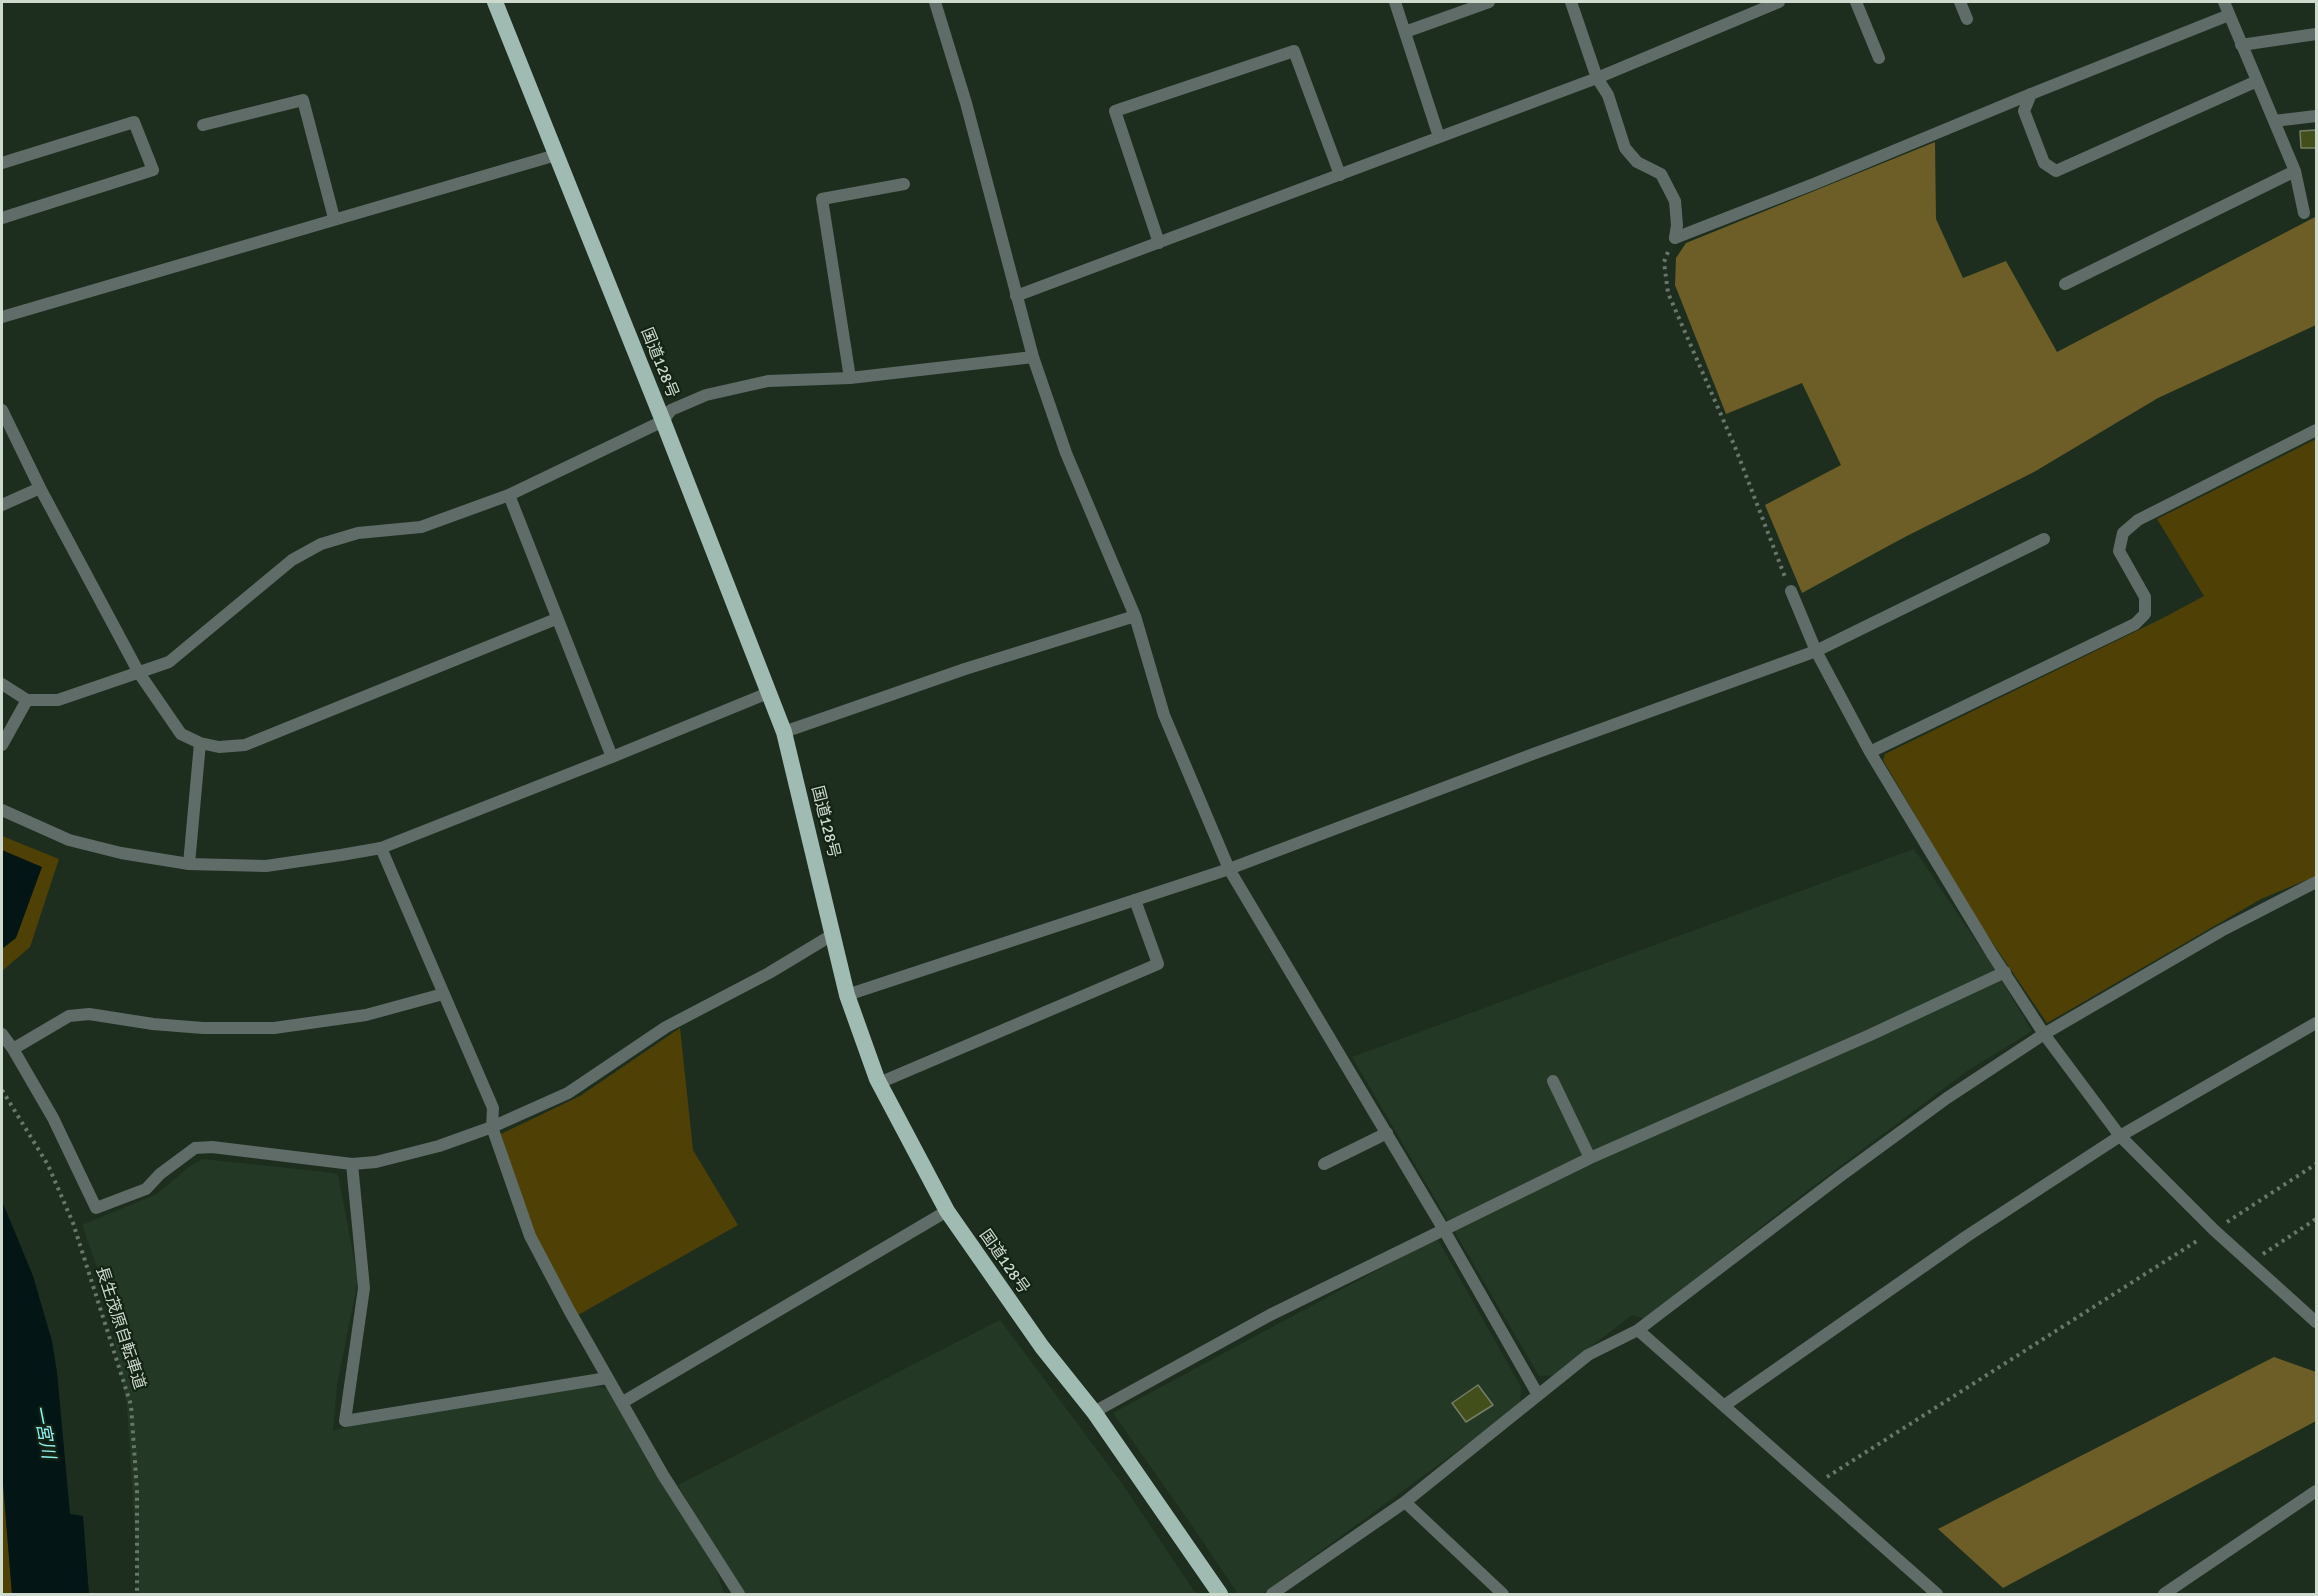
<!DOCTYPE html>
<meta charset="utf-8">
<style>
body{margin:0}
#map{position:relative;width:2318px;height:1596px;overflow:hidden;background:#1d2e1f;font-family:Signika,sans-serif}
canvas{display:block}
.frame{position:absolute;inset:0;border:3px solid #cfdacf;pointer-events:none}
</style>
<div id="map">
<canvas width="2318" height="1596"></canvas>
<div class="frame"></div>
</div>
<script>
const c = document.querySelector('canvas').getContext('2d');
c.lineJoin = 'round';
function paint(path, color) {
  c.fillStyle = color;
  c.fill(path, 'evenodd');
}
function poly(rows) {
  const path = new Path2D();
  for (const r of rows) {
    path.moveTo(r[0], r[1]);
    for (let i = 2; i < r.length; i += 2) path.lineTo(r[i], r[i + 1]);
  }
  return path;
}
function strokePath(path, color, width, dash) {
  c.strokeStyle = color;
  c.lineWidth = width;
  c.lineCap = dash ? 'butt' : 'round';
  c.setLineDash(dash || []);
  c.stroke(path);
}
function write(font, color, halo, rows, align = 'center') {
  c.font = font + ' Signika,"Noto Sans JP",sans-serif';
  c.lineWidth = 4.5;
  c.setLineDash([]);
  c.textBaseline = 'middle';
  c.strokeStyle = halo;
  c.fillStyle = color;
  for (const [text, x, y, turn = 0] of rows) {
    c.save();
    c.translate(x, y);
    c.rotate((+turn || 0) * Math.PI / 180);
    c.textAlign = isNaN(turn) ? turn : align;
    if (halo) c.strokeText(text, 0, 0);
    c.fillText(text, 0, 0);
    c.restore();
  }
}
paint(poly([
 [1914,849,1994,968,2032,1031,1967,1071,1787,1206,1645,1319,1632,1315,1554,1375,1539,1376,1352,1057],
 [203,1159,333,1173,338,1175,358,1280,337,1385,333,1431,357,1424,590,1385,607,1389,717,1572,724,1594,139,1594,127,1407,106,1293,82,1225,157,1194,190,1166],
 [1437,1238,1521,1387,1520,1405,1262,1594,1238,1594,1193,1527,1113,1413],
 [1000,1320,1121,1482,1196,1594,745,1594,714,1548,678,1485]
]), '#233925');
paint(poly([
 [2316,439,2316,876,2261,899,2047,1023,1973,914,1883,760,1885,754,2163,618,2204,596,2157,519],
 [2,836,59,859,30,947,2,971],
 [680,1028,693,1150,738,1225,578,1315,533,1232,501,1134,580,1096],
 [2,1470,5,1510,12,1594,2,1594]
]), '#4f4106');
paint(poly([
 [1935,142,1936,219,1963,278,2006,261,2057,352,2315,217,2316,325,2158,398,2034,472,1903,538,1802,593,1765,505,1841,465,1802,383,1726,414,1675,285,1676,258,1686,243],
 [2274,1357,2316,1372,2316,1421,2003,1588,1938,1529]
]), '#6c5e26');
paint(poly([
 [2,850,42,867,16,938,2,949],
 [2,1201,33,1276,52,1341,57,1372,70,1514,83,1516,89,1594,12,1594,2,1470]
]), '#031515');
const building = poly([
 [2316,130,2316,148,2301,148,2300,131,2316,130],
 [1478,1385,1493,1405,1466,1422,1452,1403,1478,1385]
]);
paint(building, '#434f1b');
strokePath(building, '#777e67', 1.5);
strokePath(poly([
 [1668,252,1664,262,1668,293,1735,447,1785,577],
 [2,1090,48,1165,73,1223,131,1405,137,1491,137,1594],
 [2227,1222,2316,1164],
 [2263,1254,2316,1219],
 [1827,1477,2200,1239]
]), '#687769', 4, [3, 4.5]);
strokePath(poly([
 [1856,2,1879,58],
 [1960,2,1967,19],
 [1405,32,1489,2],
 [1675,238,1816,183,2031,94],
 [1553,1081,1590,1158],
 [879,1083,1158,964,1135,900],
 [1324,1164,1387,1133],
 [1094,1412,1270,1315,1590,1158,1870,1035,2005,972]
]), '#606c68', 12);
strokePath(poly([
 [935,2,966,103,1033,357,1066,453,1135,616,1164,715,1229,869,1444,1230,1538,1395],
 [1395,2,1439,137],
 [1571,2,1597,78,1608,95,1625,148,1637,162,1661,174,1675,201,1677,225,1675,238],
 [2224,2,2295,171,2304,213],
 [2229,15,2031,94,2024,111,2044,163,2056,171,2257,81],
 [2241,45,2316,34],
 [2274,121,2316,116],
 [203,125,303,100,334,218],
 [2,163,134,122,153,170,2,218],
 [1159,243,1115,111,1294,51,1340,175],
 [2065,284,2295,171],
 [1016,296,1597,78,1779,2],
 [2,317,556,155],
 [850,378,822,199,904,184],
 [2,410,40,488,139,673,181,734,200,743,219,747,245,745,556,619],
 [509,495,612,757],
 [2,505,40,488],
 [1791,591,1816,651,1870,752,1992,954,2044,1034,2120,1136,2214,1230,2316,1322],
 [2,684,27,700,58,700,169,662,292,560,321,544,358,533,421,527,509,495,663,421,671,410,706,395,768,381,850,378,1033,357],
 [784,732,965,669,1135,616],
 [2,745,27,700],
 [1870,752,2135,624,2145,614,2145,597,2119,551,2123,533,2138,520,2316,430],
 [381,848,493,1108,492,1127,530,1236,569,1310,663,1475,739,1594],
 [189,864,200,743],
 [847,995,1229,869,1533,754,1816,651,2044,539],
 [2,1034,13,1049,53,1118,96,1208,146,1189,160,1174,195,1148,212,1147,352,1164,376,1162,439,1146,492,1127,568,1093,666,1027,769,973,832,935],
 [13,1049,69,1016,89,1014,153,1024,203,1028,274,1028,366,1015,443,994],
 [352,1164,364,1288,345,1421,607,1378],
 [1638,1330,1937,1594],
 [623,1402,947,1211],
 [1725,1405,1967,1236,2120,1136,2316,1023],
 [1405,1502,1503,1594],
 [1272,1594,1405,1502,1588,1355,1638,1330,1839,1177,1947,1098,2044,1034,2221,931,2316,882],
 [2164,1594,2316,1491]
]), '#606c68', 12);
strokePath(poly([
 [2,810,69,840,121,853,189,864,266,866,341,855,381,848,612,757,768,693]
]), '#606c68', 12);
strokePath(poly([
 [495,2,663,421,784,732,847,995,877,1079,947,1211,1042,1347,1094,1412,1220,1594]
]), '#a0bcb2', 16);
write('16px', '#cfdacf', '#132415', [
 ["国道128号",659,363,68],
 ["国道128号",825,822,76],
 ["国道128号",1004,1262,55],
 ["長生茂原自転車道",120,1328,72]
]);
write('italic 18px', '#90f4f8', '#132415', [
 ["一宮川",43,1432,79]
]);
</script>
